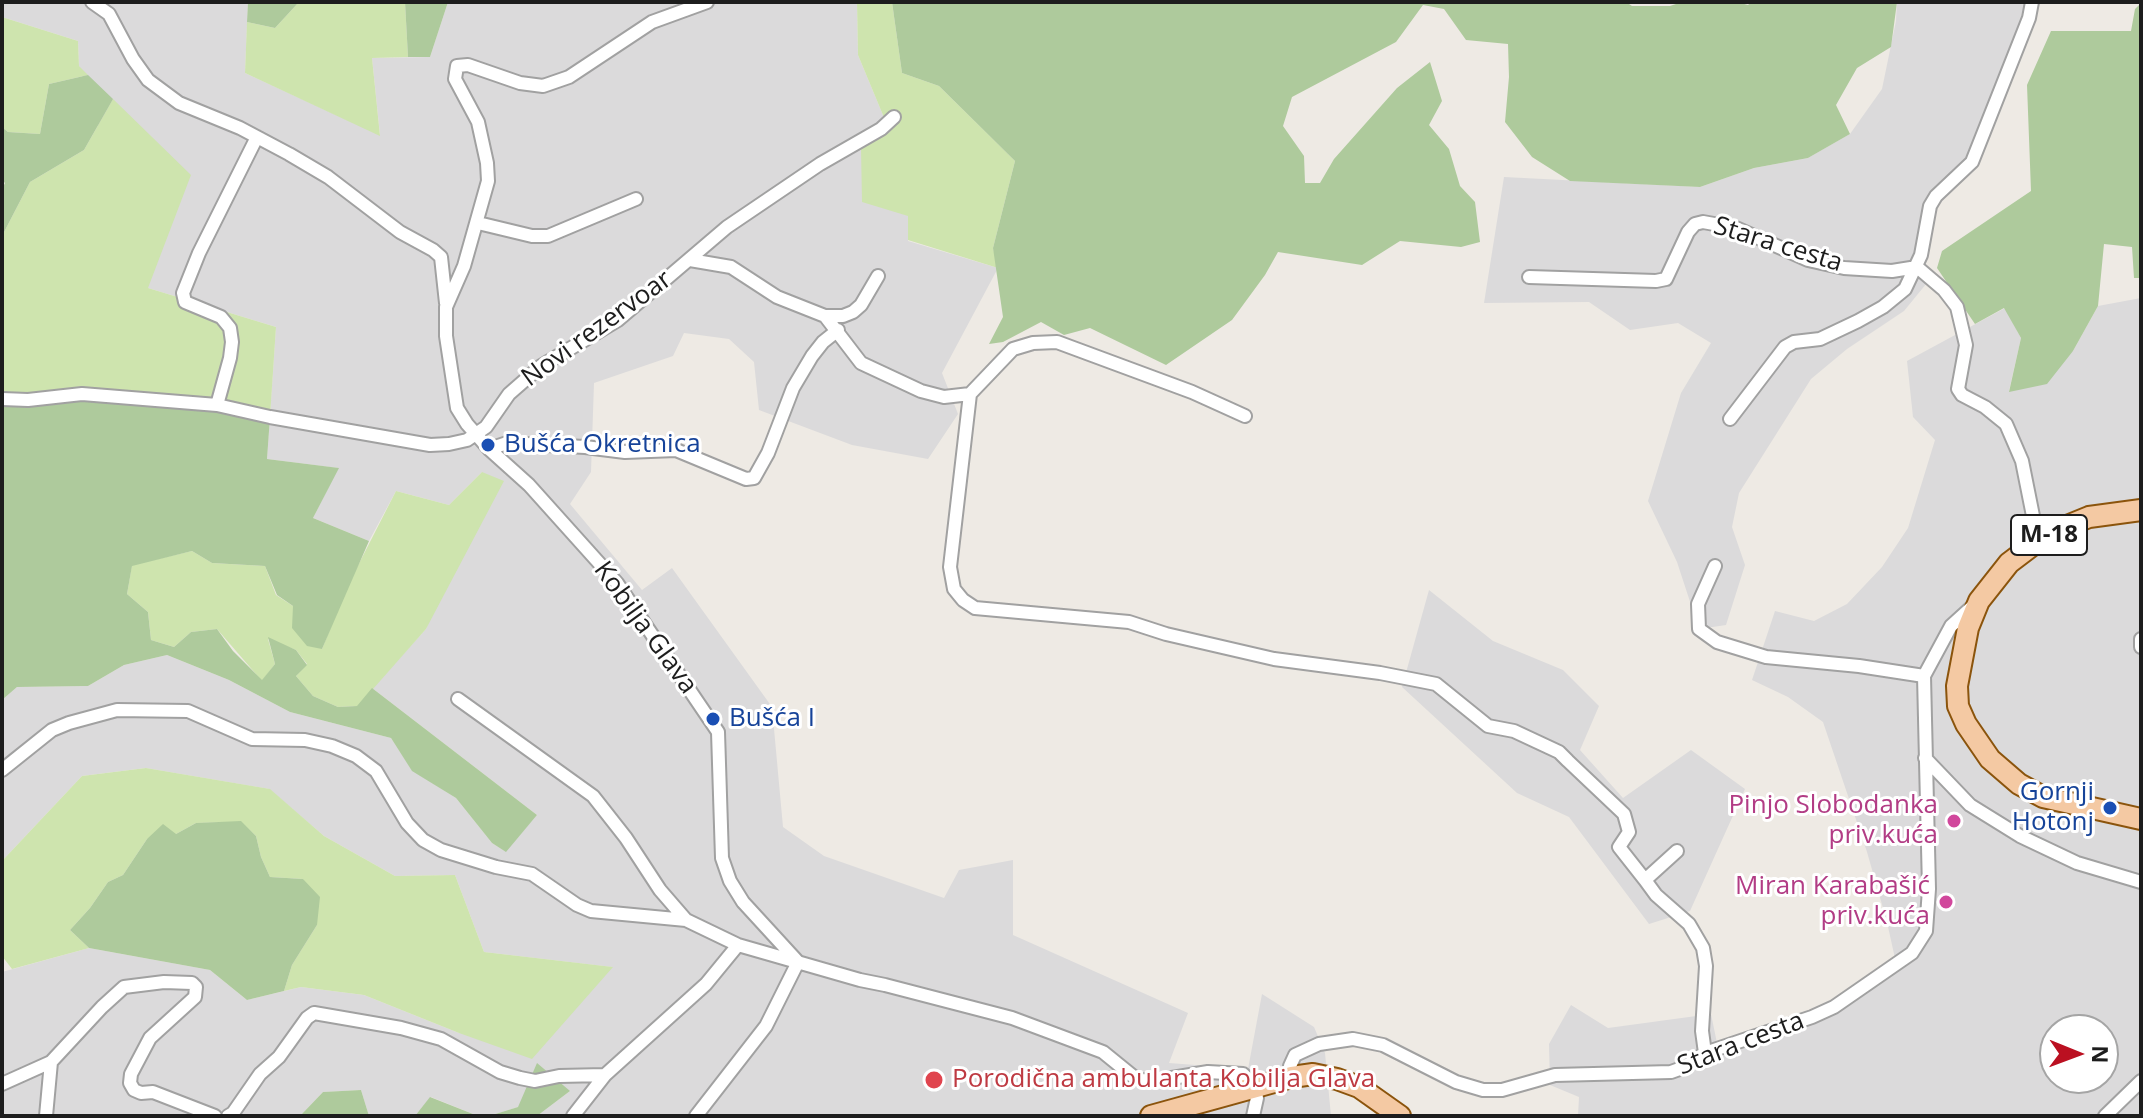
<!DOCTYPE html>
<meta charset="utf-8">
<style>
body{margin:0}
#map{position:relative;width:2143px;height:1118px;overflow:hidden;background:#eeeae4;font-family:"Open Sans",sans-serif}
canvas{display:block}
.frame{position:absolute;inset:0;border:4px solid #1d1d1d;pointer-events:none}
.north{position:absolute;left:2039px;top:1014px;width:80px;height:80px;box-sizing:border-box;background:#fff;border:2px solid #a5a5a5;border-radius:50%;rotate:91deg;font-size:22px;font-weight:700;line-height:32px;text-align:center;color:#1d1d1d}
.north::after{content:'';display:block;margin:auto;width:28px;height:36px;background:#bb1021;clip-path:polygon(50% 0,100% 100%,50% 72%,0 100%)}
</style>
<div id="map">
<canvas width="2143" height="1118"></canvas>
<div class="frame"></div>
<div class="north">N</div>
</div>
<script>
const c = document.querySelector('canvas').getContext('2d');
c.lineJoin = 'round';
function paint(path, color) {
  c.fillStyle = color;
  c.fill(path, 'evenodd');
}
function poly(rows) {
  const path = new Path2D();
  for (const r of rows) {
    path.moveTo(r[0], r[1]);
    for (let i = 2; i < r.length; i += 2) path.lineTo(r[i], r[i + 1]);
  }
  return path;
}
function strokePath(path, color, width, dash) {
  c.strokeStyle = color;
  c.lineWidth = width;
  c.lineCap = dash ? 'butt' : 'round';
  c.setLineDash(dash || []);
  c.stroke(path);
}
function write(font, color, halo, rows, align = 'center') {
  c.font = font + ' "Open Sans",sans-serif';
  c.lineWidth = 6;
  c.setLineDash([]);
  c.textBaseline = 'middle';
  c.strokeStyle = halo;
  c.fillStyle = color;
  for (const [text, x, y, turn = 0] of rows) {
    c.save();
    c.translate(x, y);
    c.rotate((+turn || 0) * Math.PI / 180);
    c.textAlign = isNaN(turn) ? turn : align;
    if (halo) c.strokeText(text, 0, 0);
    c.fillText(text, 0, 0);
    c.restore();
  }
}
paint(poly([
 [2,2,248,2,245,73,380,135,372,58,430,57,448,2,857,2,858,55,890,132,908,216,908,241,998,268,942,373,958,414,928,459,852,445,759,410,754,362,729,339,684,333,673,356,594,383,591,472,570,504,642,590,672,568,772,707,783,827,824,856,944,898,959,870,1013,860,1013,935,1188,1013,1169,1063,1248,1069,1262,994,1314,1027,1325,1053,1331,1116,537,1116,570,1091,489,1116,478,1116,431,1097,415,1116,369,1116,361,1090,323,1092,300,1116,2,1116,2,972,89,948,210,970,247,1000,301,987,364,995,459,1033,612,967,484,952,455,875,395,876,324,836,269,789,146,768,82,776,2,861,2,700,17,687,88,686,124,665,167,655,229,680,290,712,391,738,412,770,456,798,492,843,505,851,537,815,372,688,426,629,482,472,449,505,396,491,369,541,313,518,338,468,267,459,276,327,148,288,79,66,78,41,2,17],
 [1897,2,2032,2,1972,162,1936,196,1918,267,1931,278,1904,311,1847,349,1811,379,1739,493,1732,527,1745,565,1726,625,1699,629,1677,562,1648,501,1681,393,1711,343,1678,323,1630,330,1589,302,1484,303,1504,177,1700,187,1754,168,1808,158,1850,134,1882,89,1896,21],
 [2141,298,2141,1116,1578,1116,1579,1097,1550,1085,1549,1044,1571,1005,1608,1028,1711,1014,1718,1048,1812,1017,1896,963,1887,922,1867,852,1823,722,1788,697,1752,680,1775,611,1814,621,1847,604,1882,567,1908,528,1935,440,1913,417,1907,361,2005,308,2021,338,2009,391,2073,351,2098,306],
 [2055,1030,2103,1030,2103,1078,2055,1078],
 [1429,590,1493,641,1563,670,1599,706,1580,750,1623,798,1691,750,1745,789,1690,911,1649,924,1569,817,1517,793,1402,687]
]), '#dbdadb');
paint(poly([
 [299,2,405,2,408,57,372,58,380,136,245,73,247,22,275,28],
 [857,2,892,2,902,73,939,86,1015,161,993,248,998,268,908,240,908,216,862,202,861,148,890,132,858,55],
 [2,17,78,41,79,66,88,75,49,84,40,134,8,132,2,127],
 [113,99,191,175,148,288,276,327,270,417,2,399,2,236,30,182,84,150],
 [482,472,504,481,426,629,358,706,338,707,313,696,296,676,307,664,296,650,268,639,275,664,262,681,217,629,191,632,174,647,151,640,148,612,127,594,132,565,192,551,212,563,265,566,276,595,293,606,322,649,347,587,396,491,449,505],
 [146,768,270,789,324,836,395,876,455,875,484,952,613,967,532,1059,459,1033,364,995,301,987,284,991,292,965,317,925,303,879,270,877,261,857,256,836,241,822,196,823,176,834,147,839,123,875,108,882,90,908,70,930,89,948,12,969,2,956,2,861,82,776]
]), '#cee4ae');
paint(poly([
 [248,2,299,2,275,28,247,22],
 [405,2,448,2,430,57,408,57],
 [892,2,1626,2,1632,6,1670,6,1682,2,1737,2,1748,5,1751,2,1897,2,1891,47,1857,68,1836,105,1850,134,1808,158,1754,168,1700,187,1570,181,1532,157,1505,122,1509,77,1508,44,1466,40,1444,9,1423,5,1396,42,1292,97,1283,126,1304,156,1305,183,1320,183,1334,159,1397,88,1430,62,1442,101,1429,125,1449,149,1460,186,1475,202,1480,242,1461,247,1400,241,1362,265,1278,252,1265,275,1232,320,1166,365,1090,328,1064,335,1041,322,1003,342,989,344,1003,317,993,248,1015,161,939,86,902,73],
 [2141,3,2141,278,2134,278,2132,247,2104,244,2098,306,2073,351,2047,384,2009,392,2021,338,2004,308,1975,324,1937,268,1942,251,2031,191,2027,85,2051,31,2131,31,2135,9],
 [88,75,113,99,84,150,30,182,2,236,2,189,5,183,2,180,2,127,8,132,40,134,49,84],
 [82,394,270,417,267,459,339,468,313,518,369,541,322,649,307,646,292,628,293,606,277,595,265,566,212,563,192,551,132,566,127,594,148,612,151,640,174,647,191,632,217,629,233,651,262,680,275,664,268,637,296,650,307,665,296,676,313,696,338,707,357,706,372,688,537,815,506,852,492,843,456,798,412,771,391,738,290,712,229,680,167,655,124,665,88,686,17,687,2,700,2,399],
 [241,821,256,836,261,857,270,877,303,879,320,897,317,925,292,965,284,991,247,1000,210,970,89,948,70,930,90,908,108,882,123,875,147,839,163,824,176,834,196,823],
 [537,1063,570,1091,537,1116,489,1116,518,1107],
 [361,1090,369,1116,300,1116,323,1092],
 [430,1097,478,1116,415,1116]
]), '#aeca9c');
const street = poly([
 [92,2,109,14,133,59,148,80,179,103,240,128,289,154,328,177,400,232,433,250,441,257,446,303],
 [478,223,532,236,548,236,636,199],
 [690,260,731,267,777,297,825,316,861,363,921,391,944,397,970,394,1013,349,1033,343,1057,342,1192,392,1245,416],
 [1529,277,1656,281,1666,279,1688,232,1695,224,1703,222,1736,228,1808,260,1844,268,1892,271,1917,267,1944,290,1957,307,1966,345,1958,389,1962,395,1985,407,2006,424,2022,461,2038,541],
 [825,316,843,316,853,312,861,305,878,276],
 [970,394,950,567,954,589,963,600,975,608,1129,622,1166,634,1274,659,1380,673,1436,684,1488,726,1514,731,1559,752,1568,761,1624,814,1629,832,1619,847,1645,880,1677,851],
 [2,399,28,400,82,394,217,405,270,417,430,445,449,444,467,440,486,427,509,394,541,366,618,320,727,227,820,164,881,129,894,117],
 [217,405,230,358,232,342,230,328,221,317,185,302,183,293,199,253,257,137],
 [1730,419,1785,347,1794,342,1820,339,1858,321,1883,307,1905,289,1921,255,1930,206,1936,196,1972,162,2029,18,2032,2],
 [489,449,507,443,585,447,625,452,676,450,746,479,754,478,768,453,793,388,812,356,823,342,838,330],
 [1715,566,1698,604,1699,629,1717,642,1766,657,1859,666,1924,676],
 [2141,639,2141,647],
 [458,699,593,796,626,838,660,890,686,920,738,945,860,980,885,985,1012,1018,1103,1052,1135,1078,1142,1080,1154,1081,1208,1072,1243,1074,1255,1087,1257,1098,1253,1116],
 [1925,758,1970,805,2020,836,2077,863,2141,882],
 [2,770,52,730,69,723,117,710,188,711,252,739,305,740,332,746,356,756,376,771,407,823,423,840,441,850,496,867,532,874,577,905,591,911,686,920],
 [1645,880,1656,895,1689,924,1703,948,1706,966,1702,1031,1705,1053],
 [1292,1077,1290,1066,1295,1055,1319,1044,1353,1039,1383,1045,1456,1082,1483,1090,1502,1090,1555,1075,1671,1072,1685,1067,1705,1053,1812,1017,1834,1007,1912,953,1926,931,1929,889,1924,676,1951,626,1973,606],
 [2,1084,51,1062],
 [46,1116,51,1062,102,1007,124,987,164,982,192,983,196,987,195,997,150,1038,131,1074,130,1083,134,1090,141,1093,153,1092,215,1116],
 [228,1116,233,1113,260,1074,279,1057,307,1018,314,1013,401,1028,441,1039,500,1072,520,1078,535,1081,559,1076,605,1075],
 [573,1116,605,1075,706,984,738,945],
 [696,1116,766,1026,798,962,743,902,730,881,722,858,718,732,617,583,529,485,489,449,467,424,457,408,446,336,446,307,464,266,488,181,487,163,478,122,455,79,457,66,468,65,520,83,543,86,569,77,652,22,707,2],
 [2105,1116,2141,1081]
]);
const primary = poly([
 [2141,510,2089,517,2062,528,2038,541,2009,563,1979,601,1968,628,1957,686,1958,706,1966,724,1990,759,2019,784,2043,797,2141,819],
 [1151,1116,1292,1077,1313,1074,1337,1079,1359,1087,1400,1116]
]);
strokePath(street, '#a1a1a1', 16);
strokePath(primary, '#8b540c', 24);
strokePath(street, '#fff', 12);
strokePath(primary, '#f4c9a3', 20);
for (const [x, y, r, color] of [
 [488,445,8,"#1a4fb4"],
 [713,719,8,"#1a4fb4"],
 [2110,808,8,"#1a4fb4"],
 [1954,821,8,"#d1479c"],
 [1946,902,8,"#d1479c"],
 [934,1080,10,"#e0444e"]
]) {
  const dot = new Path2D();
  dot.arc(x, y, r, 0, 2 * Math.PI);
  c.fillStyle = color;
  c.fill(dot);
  strokePath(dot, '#fff', 3);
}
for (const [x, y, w] of [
 [2049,535,76]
]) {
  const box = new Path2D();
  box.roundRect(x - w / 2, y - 20, w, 40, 6);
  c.fillStyle = '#fff';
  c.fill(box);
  strokePath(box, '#1d1d1d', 2);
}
write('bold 24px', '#1d1d1d', null, [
 ["M-18",2049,535]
]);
write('26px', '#1d1d1d', '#fff', [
 ["Stara cesta",1778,245,17],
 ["Novi rezervoar",597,329,-36],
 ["Kobilja Glava",645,628,54],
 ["Stara cesta",1741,1044,-21]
]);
write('26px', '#164399', '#fff', [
 ["Bušća Okretnica",504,445],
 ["Bušća I",729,719],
 ["Gornji",2094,793,"right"],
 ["Hotonj",2094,823,"right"]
], 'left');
write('26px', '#b23c85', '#fff', [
 ["Pinjo Slobodanka",1938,806],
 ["priv.kuća",1938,836],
 ["Miran Karabašić",1930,887],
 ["priv.kuća",1930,917]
], 'right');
write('26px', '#be3a42', '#fff', [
 ["Porodična ambulanta Kobilja Glava",952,1080]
], 'left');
</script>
